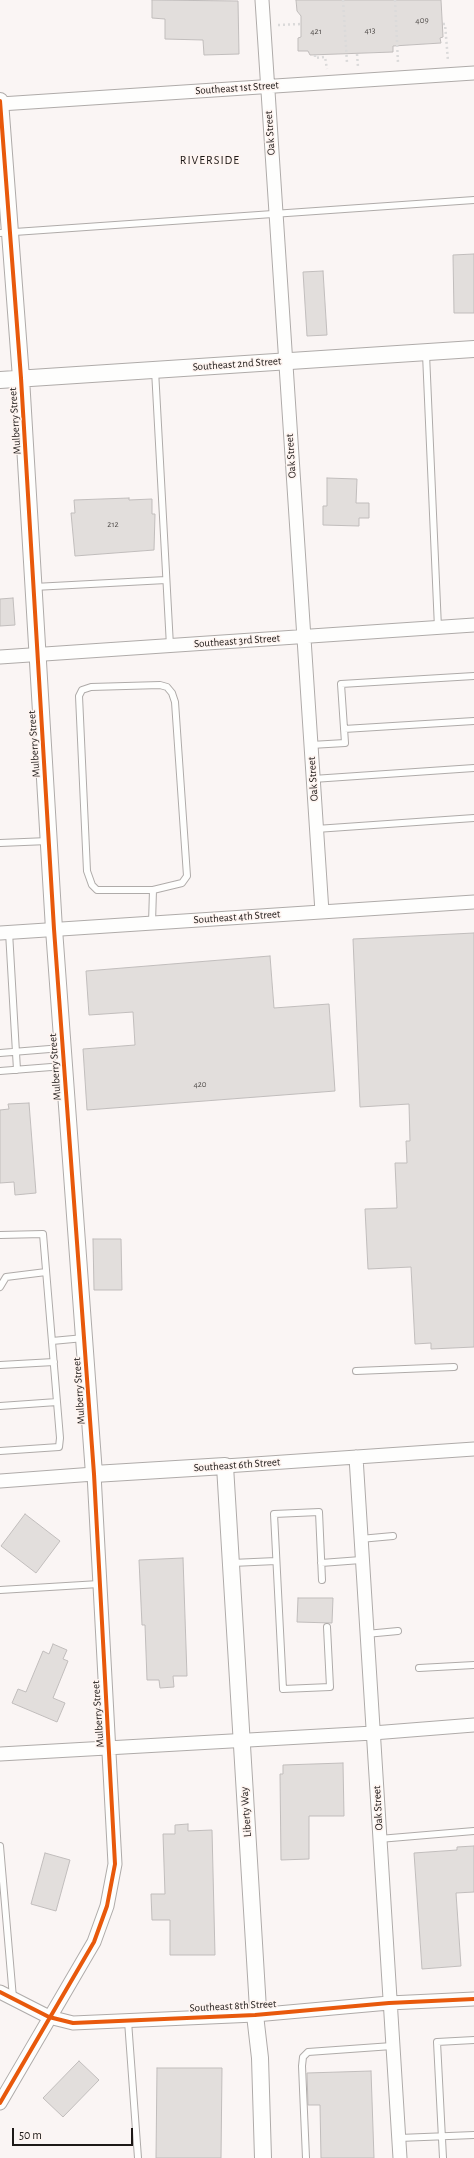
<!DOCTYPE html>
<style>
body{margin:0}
#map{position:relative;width:474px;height:2158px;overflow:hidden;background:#faf5f4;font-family:"Alegreya Sans",sans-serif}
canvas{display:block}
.scale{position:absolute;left:12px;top:2128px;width:121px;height:18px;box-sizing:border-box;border:2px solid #1d1917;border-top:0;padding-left:5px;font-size:12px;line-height:14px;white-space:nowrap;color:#1d1917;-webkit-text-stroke:3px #fef4f0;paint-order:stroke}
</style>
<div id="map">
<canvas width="474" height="2158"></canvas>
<div class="scale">50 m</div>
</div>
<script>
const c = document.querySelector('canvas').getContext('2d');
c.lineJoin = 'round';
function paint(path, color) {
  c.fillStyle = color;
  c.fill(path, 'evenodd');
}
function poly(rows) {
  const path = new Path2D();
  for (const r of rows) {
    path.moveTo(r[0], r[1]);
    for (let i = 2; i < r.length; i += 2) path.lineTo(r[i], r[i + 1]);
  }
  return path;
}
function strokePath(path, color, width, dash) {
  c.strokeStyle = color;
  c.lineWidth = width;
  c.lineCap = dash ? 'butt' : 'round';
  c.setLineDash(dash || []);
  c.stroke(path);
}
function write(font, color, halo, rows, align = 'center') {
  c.font = font + ' "Alegreya Sans",sans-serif';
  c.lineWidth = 3;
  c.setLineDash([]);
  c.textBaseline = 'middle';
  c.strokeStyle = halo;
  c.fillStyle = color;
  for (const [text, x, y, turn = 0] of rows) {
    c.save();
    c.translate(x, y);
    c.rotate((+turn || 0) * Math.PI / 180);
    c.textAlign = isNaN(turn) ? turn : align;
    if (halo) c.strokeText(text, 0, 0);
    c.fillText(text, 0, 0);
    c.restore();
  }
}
const building = poly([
 [152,0,238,1,239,54,204,55,203,40,165,39,165,19,152,18,152,0],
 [296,0,441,0,443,37,440,38,441,43,393,46,393,52,310,55,308,51,298,51,298,38,301,37,301,16,297,11,296,0],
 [474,254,474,313,454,313,453,255,474,254],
 [323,271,327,335,307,336,303,272,323,271],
 [327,478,357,479,356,503,369,503,369,518,359,518,359,526,323,525,323,506,327,506,327,478],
 [129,498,129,500,152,499,152,514,155,514,154,550,75,556,71,513,75,513,74,500,129,498],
 [13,598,15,625,0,626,0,599,13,598],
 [474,933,474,1347,431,1349,431,1343,415,1344,411,1267,368,1269,365,1209,397,1208,395,1163,407,1163,406,1141,410,1141,409,1104,360,1107,353,939,474,933],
 [270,956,274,1008,329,1004,335,1091,87,1110,83,1049,135,1045,133,1012,89,1015,86,971,270,956],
 [29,1103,36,1193,15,1195,14,1182,0,1183,0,1110,9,1109,8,1104,29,1103],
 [93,1239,121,1239,122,1290,94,1290,93,1239],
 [25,1514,60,1541,36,1573,1,1546,25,1514],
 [183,1558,187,1676,173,1676,174,1687,160,1688,159,1680,147,1680,145,1625,142,1625,139,1560,183,1558],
 [298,1598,333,1598,332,1623,297,1622,298,1598],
 [53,1644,67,1650,63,1659,68,1661,53,1698,65,1703,57,1722,12,1703,18,1689,26,1692,43,1651,49,1654,53,1644],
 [343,1763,344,1816,309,1816,309,1859,281,1860,280,1774,283,1774,283,1765,343,1763],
 [188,1824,188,1831,212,1830,215,1955,170,1955,170,1920,152,1920,151,1894,165,1894,163,1834,175,1834,175,1825,188,1824],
 [474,1846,474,1892,456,1893,461,1966,422,1969,414,1853,457,1850,457,1847,474,1846],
 [45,1853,70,1860,56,1911,31,1904,45,1853],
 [79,2061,99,2080,63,2117,43,2098,79,2061],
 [157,2068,222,2068,221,2158,156,2158,157,2068],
 [371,2071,374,2158,321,2158,320,2105,308,2105,307,2073,371,2071]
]);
paint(building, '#e2dedc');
strokePath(building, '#c1bdbc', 1);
const service = poly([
 [0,233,474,200],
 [426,354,438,628],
 [155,370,170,646],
 [34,587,166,580],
 [344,729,474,721],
 [311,745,345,743,341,684,474,676],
 [313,779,474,768],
 [316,829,474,818],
 [0,843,48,841],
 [152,923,153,890,97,890,92,885,87,871,79,696,82,690,91,687,160,685,167,687,172,693,175,702,187,876,182,883,153,890],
 [9,932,17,1070],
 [0,1053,62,1048],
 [0,1071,64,1066],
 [0,1235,43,1234,60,1438,59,1447,0,1451],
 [0,1287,6,1277,46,1272],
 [52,1341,84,1338],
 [0,1365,54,1362],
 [356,1371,454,1367],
 [0,1406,57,1402],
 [360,1539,393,1536],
 [232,1563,276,1561],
 [321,1563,361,1560],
 [322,1580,319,1512,274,1514,283,1689,330,1687,327,1627],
 [0,1590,99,1584],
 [366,1634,398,1631],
 [419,1668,474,1665],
 [379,1839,474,1831],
 [0,1846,13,1998],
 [128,2021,138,2158],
 [399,2138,474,2135],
 [306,2158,302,2066,303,2057,308,2052,392,2046],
 [443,2158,437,2042,474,2040]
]);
const minor = poly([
 [262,0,322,912],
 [0,104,474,73],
 [0,657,474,625],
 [0,933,474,902],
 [356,1457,400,2158],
 [225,1466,474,1449],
 [0,1481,94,1474,115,1864,107,1906,94,1942,0,2103],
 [0,1754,373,1733,474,1725],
 [0,1992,49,2017,73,2023,255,2015,389,2003,474,1999]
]);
const tertiary = poly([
 [0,101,21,378,54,929,94,1474,225,1466,258,2009,255,2015,260,2058,263,2158],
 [0,380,474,349]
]);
strokePath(service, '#afaba9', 8);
strokePath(minor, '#afaba9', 15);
strokePath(tertiary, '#afaba9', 18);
strokePath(poly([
 [343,0,347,63],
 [395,0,398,63],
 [443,24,445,24,448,61],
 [278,25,301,24],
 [357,54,358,67],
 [315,55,315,58,325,57,327,69]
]), '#dbdada', 2.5, [2, 3]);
strokePath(service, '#fefefd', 6);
strokePath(minor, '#fefefd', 13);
strokePath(tertiary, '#fefefd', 16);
strokePath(poly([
 [0,101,21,378,54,929,94,1474,115,1864,107,1906,94,1942,0,2103],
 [0,1992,49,2017,73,2023,255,2015,389,2003,474,1999]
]), '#e8590c', 4);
write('9px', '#504c4a', null, [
 ["409",422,20],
 ["413",370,30],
 ["421",316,31],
 ["212",113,524],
 ["420",200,1084]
]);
write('11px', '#1d1917', '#fef4f0', [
 ["Southeast 1st Street",237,88,-4],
 ["Oak Street",270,133,-94],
 ["Southeast 2nd Street",237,364,-4],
 ["Mulberry Street",15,421,-94],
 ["Oak Street",291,456,-94],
 ["Southeast 3rd Street",237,641,-4],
 ["Mulberry Street",34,744,-94],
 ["Oak Street",313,779,-94],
 ["Southeast 4th Street",237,917,-4],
 ["Mulberry Street",55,1067,-94],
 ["Mulberry Street",79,1391,-94],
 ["Southeast 6th Street",237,1465,-4],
 ["Mulberry Street",98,1714,-94],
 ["Oak Street",378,1808,-93],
 ["Liberty Way",246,1812,-94],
 ["Southeast 8th Street",233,2006,-3]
]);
c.letterSpacing = '1px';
write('12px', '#1d1917', '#fef4f0', [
 ["RIVERSIDE",210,160]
]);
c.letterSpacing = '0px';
</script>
